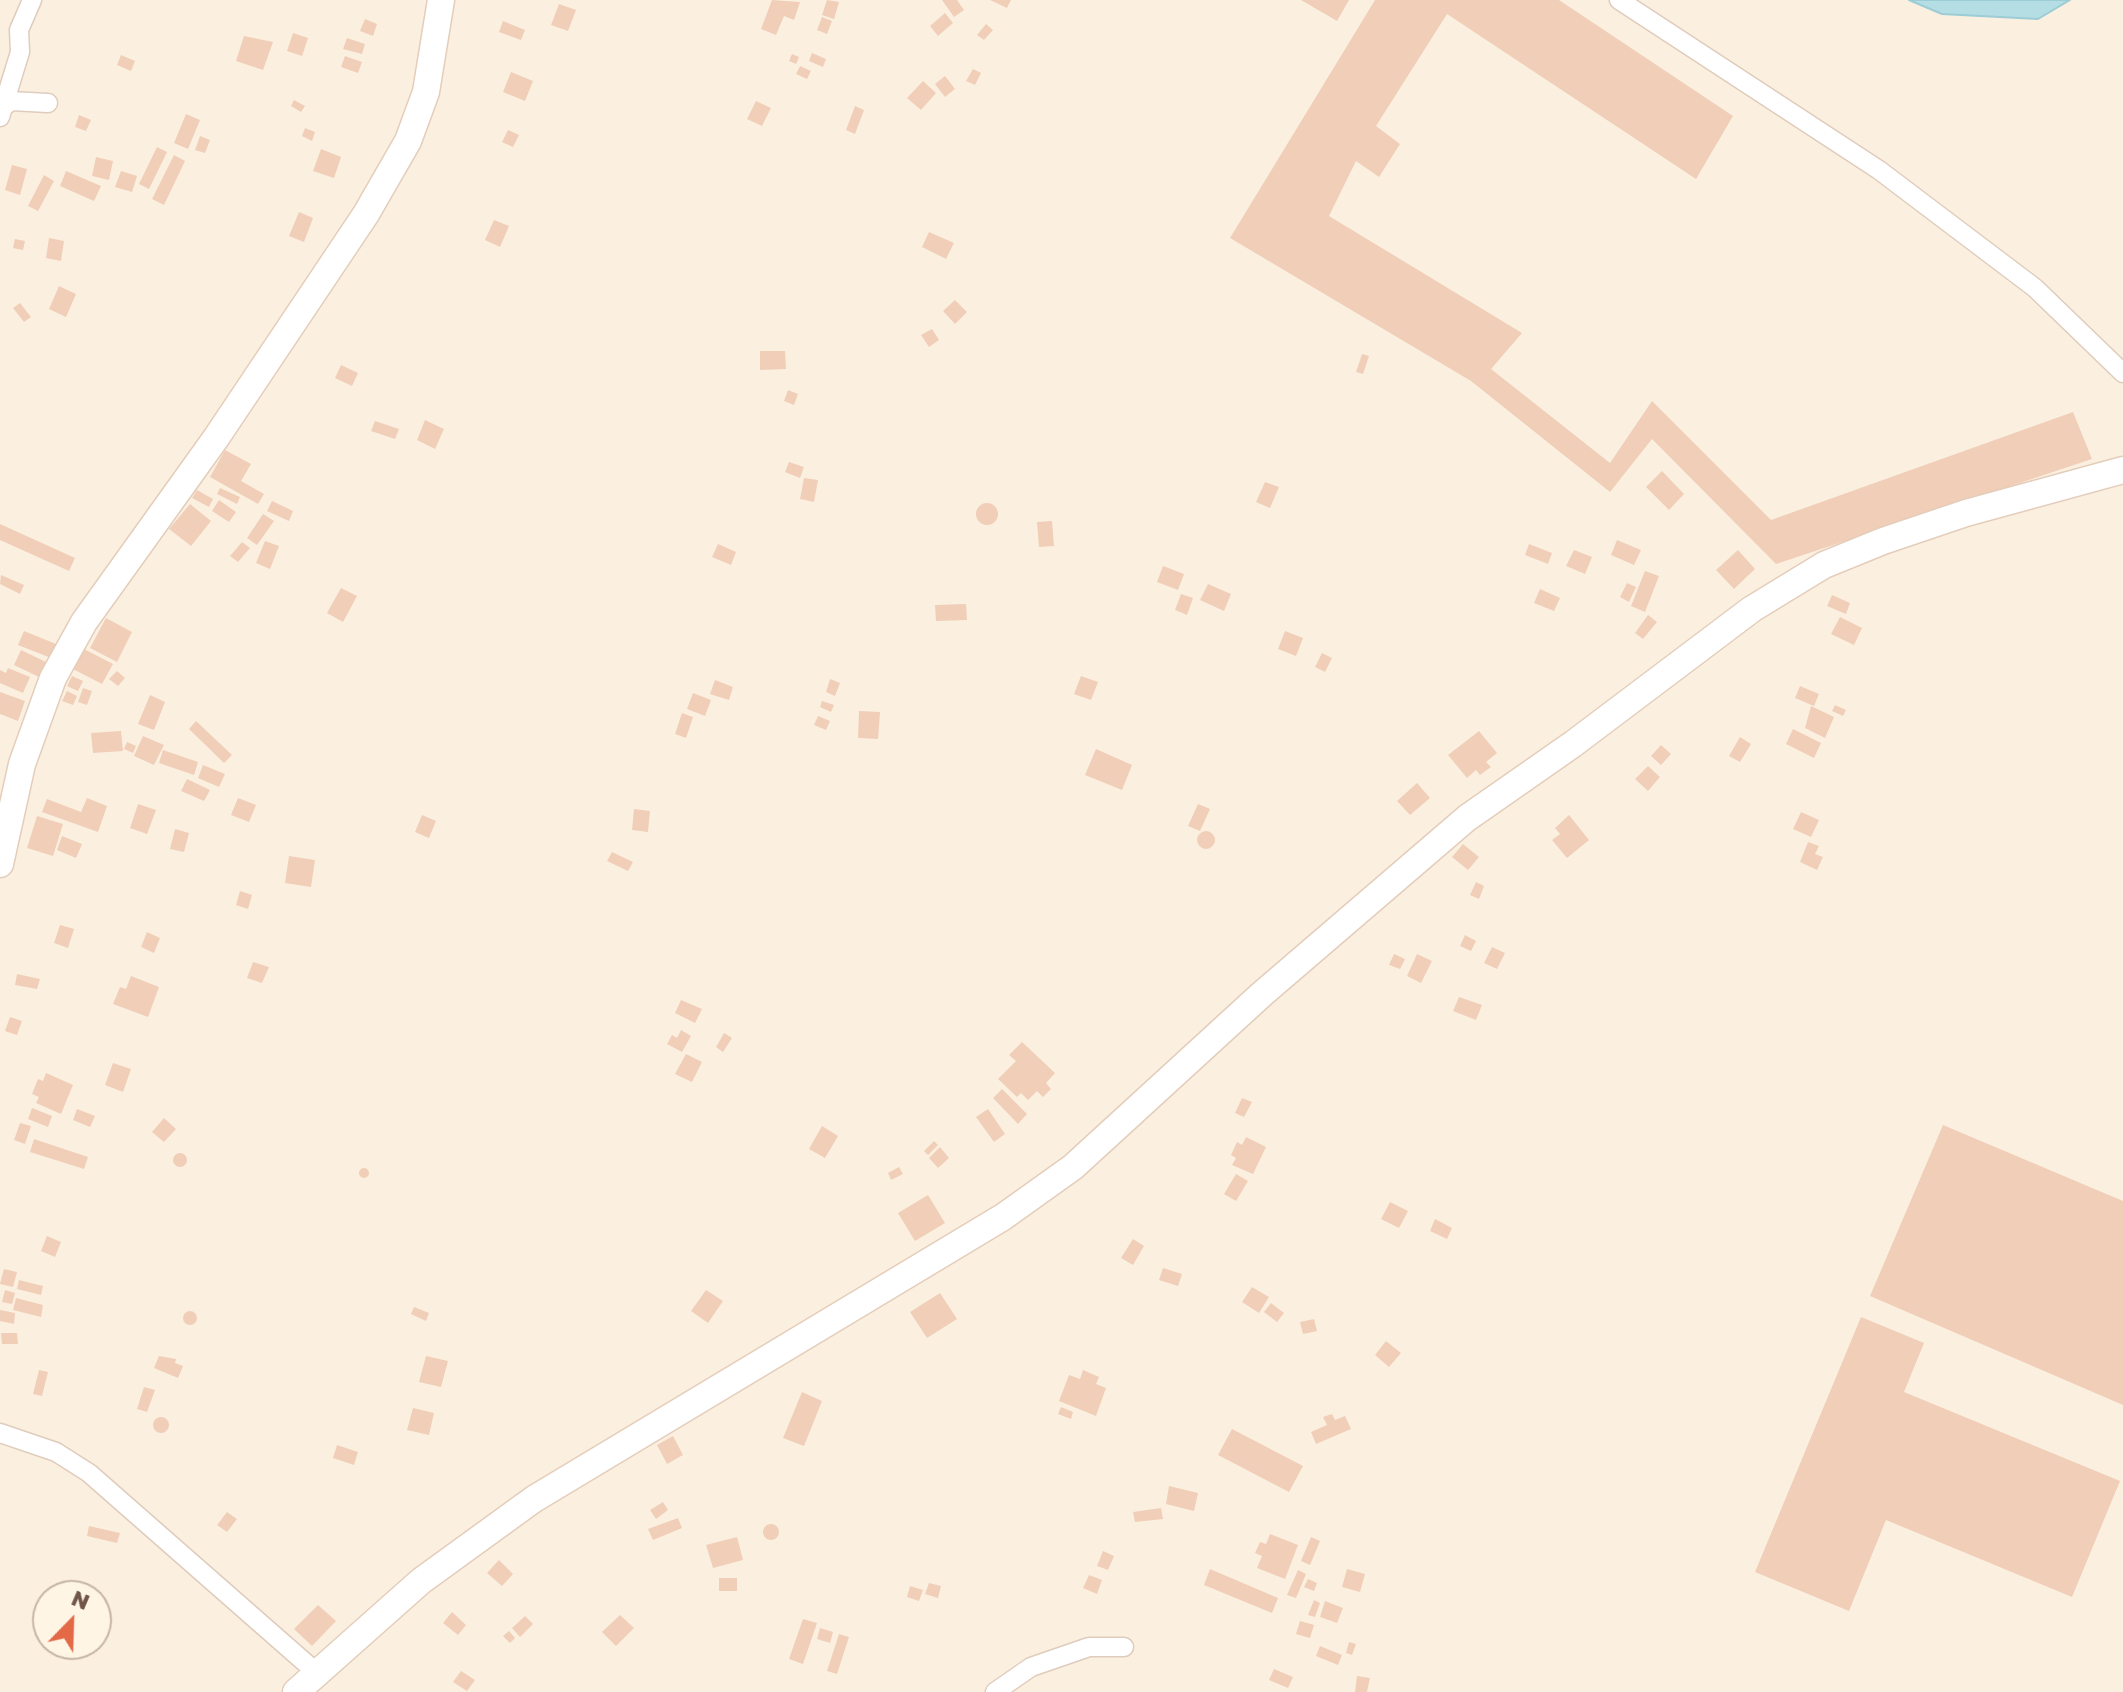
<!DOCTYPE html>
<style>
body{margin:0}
#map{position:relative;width:2123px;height:1692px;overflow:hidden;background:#fbf0e0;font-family:"Golos Text",sans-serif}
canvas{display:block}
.north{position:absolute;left:32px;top:1580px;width:80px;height:80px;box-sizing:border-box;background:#fff5e5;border:2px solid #c6b5a6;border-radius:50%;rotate:23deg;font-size:22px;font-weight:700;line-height:32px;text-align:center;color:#715648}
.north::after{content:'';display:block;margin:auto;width:28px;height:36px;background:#e36947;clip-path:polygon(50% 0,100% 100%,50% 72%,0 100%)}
</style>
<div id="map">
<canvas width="2123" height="1692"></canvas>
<div class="north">N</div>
</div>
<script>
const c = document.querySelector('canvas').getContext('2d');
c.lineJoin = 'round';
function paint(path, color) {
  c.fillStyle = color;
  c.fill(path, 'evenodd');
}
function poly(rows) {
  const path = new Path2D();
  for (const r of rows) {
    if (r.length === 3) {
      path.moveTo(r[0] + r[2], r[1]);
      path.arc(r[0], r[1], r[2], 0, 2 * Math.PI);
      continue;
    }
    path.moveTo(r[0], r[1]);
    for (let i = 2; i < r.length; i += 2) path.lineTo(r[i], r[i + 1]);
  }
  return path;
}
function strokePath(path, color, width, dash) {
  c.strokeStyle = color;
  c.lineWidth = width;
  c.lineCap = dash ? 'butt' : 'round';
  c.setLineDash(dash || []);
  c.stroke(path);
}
const water = poly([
 [1909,0,2070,0,2038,19,1942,14,1909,0]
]);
paint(water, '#b5dde4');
strokePath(water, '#9cccd5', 2);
paint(poly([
 [772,0,800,2,794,20,784,16,776,35,761,29],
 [827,0,839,2,834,19,822,15],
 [942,0,957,0,964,10,954,17],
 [990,0,1011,0,1007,8],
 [1301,0,1349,0,1337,21],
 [1375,0,1559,0,1733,116,1696,179,1447,14,1376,126,1400,144,1379,177,1356,161,1329,216,1522,333,1491,369,1610,463,1652,401,1771,520,2073,412,2092,459,1776,564,1652,439,1610,492,1471,381,1230,238],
 [559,4,576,10,568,31,551,25],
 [945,13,953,23,938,36,930,26],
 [822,17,832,21,827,34,817,30],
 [365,19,377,24,373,36,360,31],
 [503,21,525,30,521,40,499,32],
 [986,24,993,30,984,40,977,35],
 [293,33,308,38,302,56,287,51],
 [244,36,273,42,263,70,236,61],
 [347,38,365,44,362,54,343,49],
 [812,53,826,59,823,67,809,61],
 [792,54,799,57,796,64,789,61],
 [121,55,135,61,131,71,117,65],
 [345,56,362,62,358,73,341,67],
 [800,66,811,71,807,79,796,74],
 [973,69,981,73,975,85,966,81],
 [511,72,533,81,525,101,503,92],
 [945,76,955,89,945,97,935,84],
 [923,81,936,93,921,110,907,98],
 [294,100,305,106,301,112,291,106],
 [756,101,771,108,762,126,747,119],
 [855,106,864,110,855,134,846,130],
 [186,114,200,120,188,149,174,143],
 [79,115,91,120,86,131,75,127],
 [305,128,315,132,312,141,302,136],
 [508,130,519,135,513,147,502,142],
 [200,136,210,140,205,153,195,150],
 [157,147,167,152,149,189,139,184],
 [321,149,341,157,334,178,313,171],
 [174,155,185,161,164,205,152,199],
 [96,157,113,161,109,180,92,176],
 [12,165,27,169,20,195,5,190],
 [66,171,101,186,94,201,60,186],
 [121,171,137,176,132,192,115,187],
 [44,175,54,181,38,211,28,206],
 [299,212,313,218,304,242,289,236],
 [494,220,509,226,500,247,485,240],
 [929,232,954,243,946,259,922,247],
 [49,238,64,241,61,261,46,258],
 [15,239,25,241,23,250,13,248],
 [59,286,76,294,66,317,49,309],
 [955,300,967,312,955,324,943,311],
 [20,303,31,317,24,322,13,308],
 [932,329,939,340,929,347,921,335],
 [760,351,785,351,786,369,760,370],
 [1362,354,1369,356,1363,374,1356,372],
 [341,365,358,373,352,386,335,378],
 [788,390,798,394,794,405,784,401],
 [425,420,444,429,435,449,417,440],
 [375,421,399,429,395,439,371,431],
 [225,450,251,464,241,481,264,494,258,504,210,477],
 [789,462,804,467,800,478,785,472],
 [1662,471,1684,494,1669,510,1646,487],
 [804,478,818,480,814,502,800,499],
 [1265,482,1279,487,1270,508,1256,502],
 [220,488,240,497,237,504,217,494],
 [197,490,213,499,209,507,192,498],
 [219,500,236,512,229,522,212,511],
 [272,501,293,511,289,521,267,511],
 [987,514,11],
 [190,504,211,521,191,546,169,529],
 [263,514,274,521,257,545,247,538],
 [1052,521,1054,546,1039,547,1037,522],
 [0,524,75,558,69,571,0,540],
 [1617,540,1641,550,1634,565,1611,555],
 [265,541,279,546,270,569,256,563],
 [242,542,250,548,238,562,230,556],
 [718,544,736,552,731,565,712,557],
 [1529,544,1552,553,1548,564,1525,555],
 [1574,550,1592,557,1585,574,1566,566],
 [1738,550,1755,569,1734,589,1716,570],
 [1163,566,1184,574,1178,590,1157,582],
 [1645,571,1659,576,1645,612,1631,606],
 [1,575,24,585,20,594,0,584],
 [1627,583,1636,587,1629,602,1620,597],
 [1208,584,1231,594,1224,611,1200,600],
 [341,588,357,596,343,622,327,613],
 [1540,589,1560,598,1554,611,1534,603],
 [1181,594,1193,598,1187,615,1175,610],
 [1832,595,1850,603,1846,614,1827,606],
 [966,604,967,620,936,621,935,605],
 [1648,615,1657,622,1643,639,1635,633],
 [1840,617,1862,628,1854,645,1831,634],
 [106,618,132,632,117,662,90,648],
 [24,631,56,644,51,658,18,645],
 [1285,631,1303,638,1296,656,1278,649],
 [84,649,113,664,102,684,73,669],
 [21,650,46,662,39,677,14,665],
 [1322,653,1332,658,1325,672,1315,667],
 [8,668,30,677,23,693,0,683,0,670,6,673],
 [117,671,125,678,118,686,109,679],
 [72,676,83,681,78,691,67,686],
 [1081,676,1098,682,1091,700,1074,694],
 [830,679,840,683,835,696,826,692],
 [715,680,733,687,729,700,710,694],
 [1800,686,1819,694,1814,706,1795,698],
 [83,688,92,691,87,705,78,702],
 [67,691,77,696,73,705,62,701],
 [0,692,25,701,18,721,0,714],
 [693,693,711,700,705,716,687,709],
 [150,695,165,702,154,730,138,724],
 [822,701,834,705,831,712,820,707],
 [1835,705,1846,710,1843,716,1832,711],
 [1811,706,1834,717,1825,738,1805,728],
 [859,711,880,712,878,739,858,738],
 [682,713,693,717,686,738,675,734],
 [818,716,830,721,826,730,814,725],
 [196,721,232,755,224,763,189,729],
 [1793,729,1821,743,1814,758,1786,744],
 [121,731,123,751,93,753,91,733],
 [1479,731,1497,753,1486,762,1491,767,1480,775,1476,770,1467,778,1448,755],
 [143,736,164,745,154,765,134,756],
 [1740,737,1751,744,1740,762,1729,756],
 [127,742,136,746,133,753,124,749],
 [1661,745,1671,754,1661,765,1651,756],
 [1096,749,1132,765,1122,790,1085,775],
 [163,750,198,762,194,775,159,763],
 [203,765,225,774,219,787,198,778],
 [1648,766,1660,777,1648,791,1635,779],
 [187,779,210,790,204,801,181,791],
 [1417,783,1430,798,1410,815,1397,801],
 [87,798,107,806,98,832,42,812,47,799,81,812],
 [238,798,256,805,249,822,231,815],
 [138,804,156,810,147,834,130,828],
 [1198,804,1210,809,1200,831,1188,826],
 [634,809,650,811,648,832,632,830],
 [1801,812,1819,820,1811,837,1793,829],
 [422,815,436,821,429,838,415,832],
 [1569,815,1589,840,1567,858,1552,840,1560,834,1555,828],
 [37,816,63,824,53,856,27,848],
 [175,829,189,833,184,852,170,849],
 [1206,840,9],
 [62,836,82,844,76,858,57,850],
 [1808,842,1819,846,1815,854,1823,857,1817,870,1800,862],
 [1463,844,1479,857,1468,870,1452,857],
 [612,852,633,862,628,871,607,861],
 [289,856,315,860,311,887,285,883],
 [1476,882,1484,886,1479,899,1470,895],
 [240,891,252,895,248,909,236,905],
 [60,925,74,929,68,948,54,943],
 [147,932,160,938,154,953,141,947],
 [1465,935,1476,941,1471,951,1460,946],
 [1492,947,1505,953,1497,969,1484,963],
 [1394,954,1405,959,1400,969,1389,965],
 [1417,954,1432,961,1421,983,1407,976],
 [253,962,269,967,262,983,247,978],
 [17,974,40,979,37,989,15,985],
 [131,976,159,987,148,1017,113,1004,120,987,126,989],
 [1459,997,1482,1005,1476,1020,1453,1011],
 [681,1000,702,1009,695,1023,675,1013],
 [10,1017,22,1021,17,1035,5,1031],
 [681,1030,691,1036,682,1052,667,1044,672,1035,677,1038],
 [724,1033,732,1038,723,1052,716,1047],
 [1022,1042,1055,1073,1046,1083,1051,1089,1043,1097,1037,1091,1028,1100,1021,1093,1017,1097,998,1079,1016,1061,1009,1055],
 [686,1054,702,1062,692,1082,675,1074],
 [113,1063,131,1069,123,1092,105,1085],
 [46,1073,73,1085,61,1114,36,1103,39,1097,32,1094,38,1079,43,1081],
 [1002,1089,1027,1114,1018,1124,993,1098],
 [1242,1098,1252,1102,1244,1117,1235,1113],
 [32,1108,52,1116,48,1127,28,1119],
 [77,1109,95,1116,90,1127,73,1120],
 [988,1109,1005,1134,994,1142,976,1117],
 [164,1118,176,1129,164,1142,152,1132],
 [20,1123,31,1126,25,1144,14,1140],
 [1943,1125,2123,1201,2123,1405,1870,1296],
 [822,1126,838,1136,825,1158,809,1149],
 [1246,1137,1266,1147,1253,1174,1232,1165,1236,1158,1231,1155,1237,1142,1242,1145],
 [34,1139,88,1157,84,1169,30,1152],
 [934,1141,938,1145,928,1155,924,1151],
 [940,1147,949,1158,938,1168,929,1158],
 [180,1160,7],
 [899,1167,903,1174,891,1180,888,1173],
 [364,1173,5],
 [1236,1174,1248,1181,1236,1201,1224,1194],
 [928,1195,945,1223,915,1241,898,1213],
 [1390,1202,1408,1211,1399,1228,1381,1219],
 [1435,1219,1452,1228,1447,1239,1430,1231],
 [47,1236,61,1242,55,1257,41,1251],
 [1133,1239,1144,1246,1133,1265,1121,1258],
 [1163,1268,1182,1274,1178,1286,1159,1280],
 [4,1269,17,1272,13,1287,0,1284],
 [19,1280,43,1286,41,1295,17,1289],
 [1252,1287,1269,1297,1259,1313,1242,1302],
 [5,1290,15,1293,12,1304,2,1302],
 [706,1290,723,1301,708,1323,691,1311],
 [940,1293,957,1319,927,1338,910,1312],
 [16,1298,43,1305,41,1317,13,1310],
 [1271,1303,1284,1313,1277,1322,1264,1312],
 [414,1307,429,1313,426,1321,411,1314],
 [0,1310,15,1313,14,1324,0,1321],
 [190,1318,7],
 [1861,1317,1924,1343,1904,1392,2120,1481,2072,1597,1886,1520,1849,1611,1755,1572],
 [1314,1319,1317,1331,1303,1334,1300,1322],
 [1,1333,17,1333,18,1344,2,1344],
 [1386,1341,1401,1353,1389,1367,1375,1355],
 [159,1356,176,1359,175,1363,183,1366,178,1378,154,1368],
 [426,1356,448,1361,441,1387,419,1382],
 [39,1370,48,1372,42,1396,33,1394],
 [1083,1370,1099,1377,1096,1384,1106,1388,1096,1416,1059,1401,1069,1375,1080,1379],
 [144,1387,155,1390,147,1412,137,1409],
 [802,1392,822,1401,804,1446,783,1438],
 [1061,1407,1073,1412,1071,1419,1058,1414],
 [413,1408,434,1413,429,1435,407,1430],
 [1332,1414,1335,1420,1345,1416,1351,1429,1316,1444,1311,1432,1327,1425,1323,1417],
 [161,1425,8],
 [1232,1429,1303,1466,1289,1492,1218,1455],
 [673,1436,683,1455,667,1464,657,1445],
 [337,1445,358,1452,354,1465,333,1458],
 [1169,1486,1198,1493,1194,1511,1166,1504],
 [663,1502,668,1510,656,1519,650,1510],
 [1161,1508,1163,1519,1135,1522,1133,1512],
 [227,1512,237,1519,227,1532,217,1525],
 [678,1518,682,1528,653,1540,648,1529],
 [771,1532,8],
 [89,1526,120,1533,117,1543,87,1536],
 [1270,1534,1298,1545,1285,1579,1257,1568,1262,1556,1255,1553,1260,1542,1266,1544],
 [737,1537,743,1560,713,1568,706,1545],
 [1311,1537,1320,1541,1310,1565,1301,1561],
 [1103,1551,1114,1556,1108,1570,1097,1566],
 [499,1560,513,1574,502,1586,487,1573],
 [1210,1569,1278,1598,1272,1613,1204,1585],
 [1347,1569,1365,1574,1360,1592,1342,1587],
 [1298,1570,1306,1574,1296,1598,1287,1595],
 [1089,1575,1102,1580,1097,1594,1083,1588],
 [719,1578,737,1578,737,1591,719,1591],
 [1308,1579,1317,1583,1314,1591,1304,1587],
 [929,1583,941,1586,938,1598,925,1594],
 [910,1586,923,1590,919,1601,907,1597],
 [1314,1600,1320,1603,1315,1617,1308,1615],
 [1325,1601,1343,1608,1337,1623,1320,1617],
 [318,1605,336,1621,312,1646,294,1629],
 [452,1612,466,1625,458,1635,443,1623],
 [620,1615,634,1628,616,1646,602,1632],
 [525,1616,533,1624,520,1637,512,1628],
 [803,1619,817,1623,803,1664,789,1659],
 [1300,1621,1314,1625,1310,1638,1296,1634],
 [820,1628,833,1632,830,1643,817,1639],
 [509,1631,515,1638,510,1643,503,1636],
 [839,1634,849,1637,837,1674,827,1671],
 [1349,1642,1356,1644,1352,1655,1346,1653],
 [1320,1646,1342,1655,1338,1665,1316,1656],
 [1274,1669,1293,1677,1288,1688,1269,1680],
 [461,1671,475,1680,467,1691,453,1682],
 [1357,1676,1370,1678,1367,1692,1355,1692]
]), '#f0ceb8');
const street = poly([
 [1619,0,1879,170,2035,288,2123,373],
 [3,107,11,101,48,103],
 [0,117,20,52,19,30,32,0],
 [0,1433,56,1452,89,1473,317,1673],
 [995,1692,1031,1667,1089,1647,1124,1647]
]);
const secondary = poly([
 [0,864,22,764,53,678,84,622,216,438,366,214,408,141,426,92,441,0],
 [296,1692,421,1581,534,1499,1003,1217,1073,1167,1262,994,1467,818,1573,744,1752,609,1824,565,1883,541,1966,513,2123,470]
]);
strokePath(street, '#dfccbc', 21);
strokePath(secondary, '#e4cdba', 29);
strokePath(street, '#fff', 18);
strokePath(secondary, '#fff', 26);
</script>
